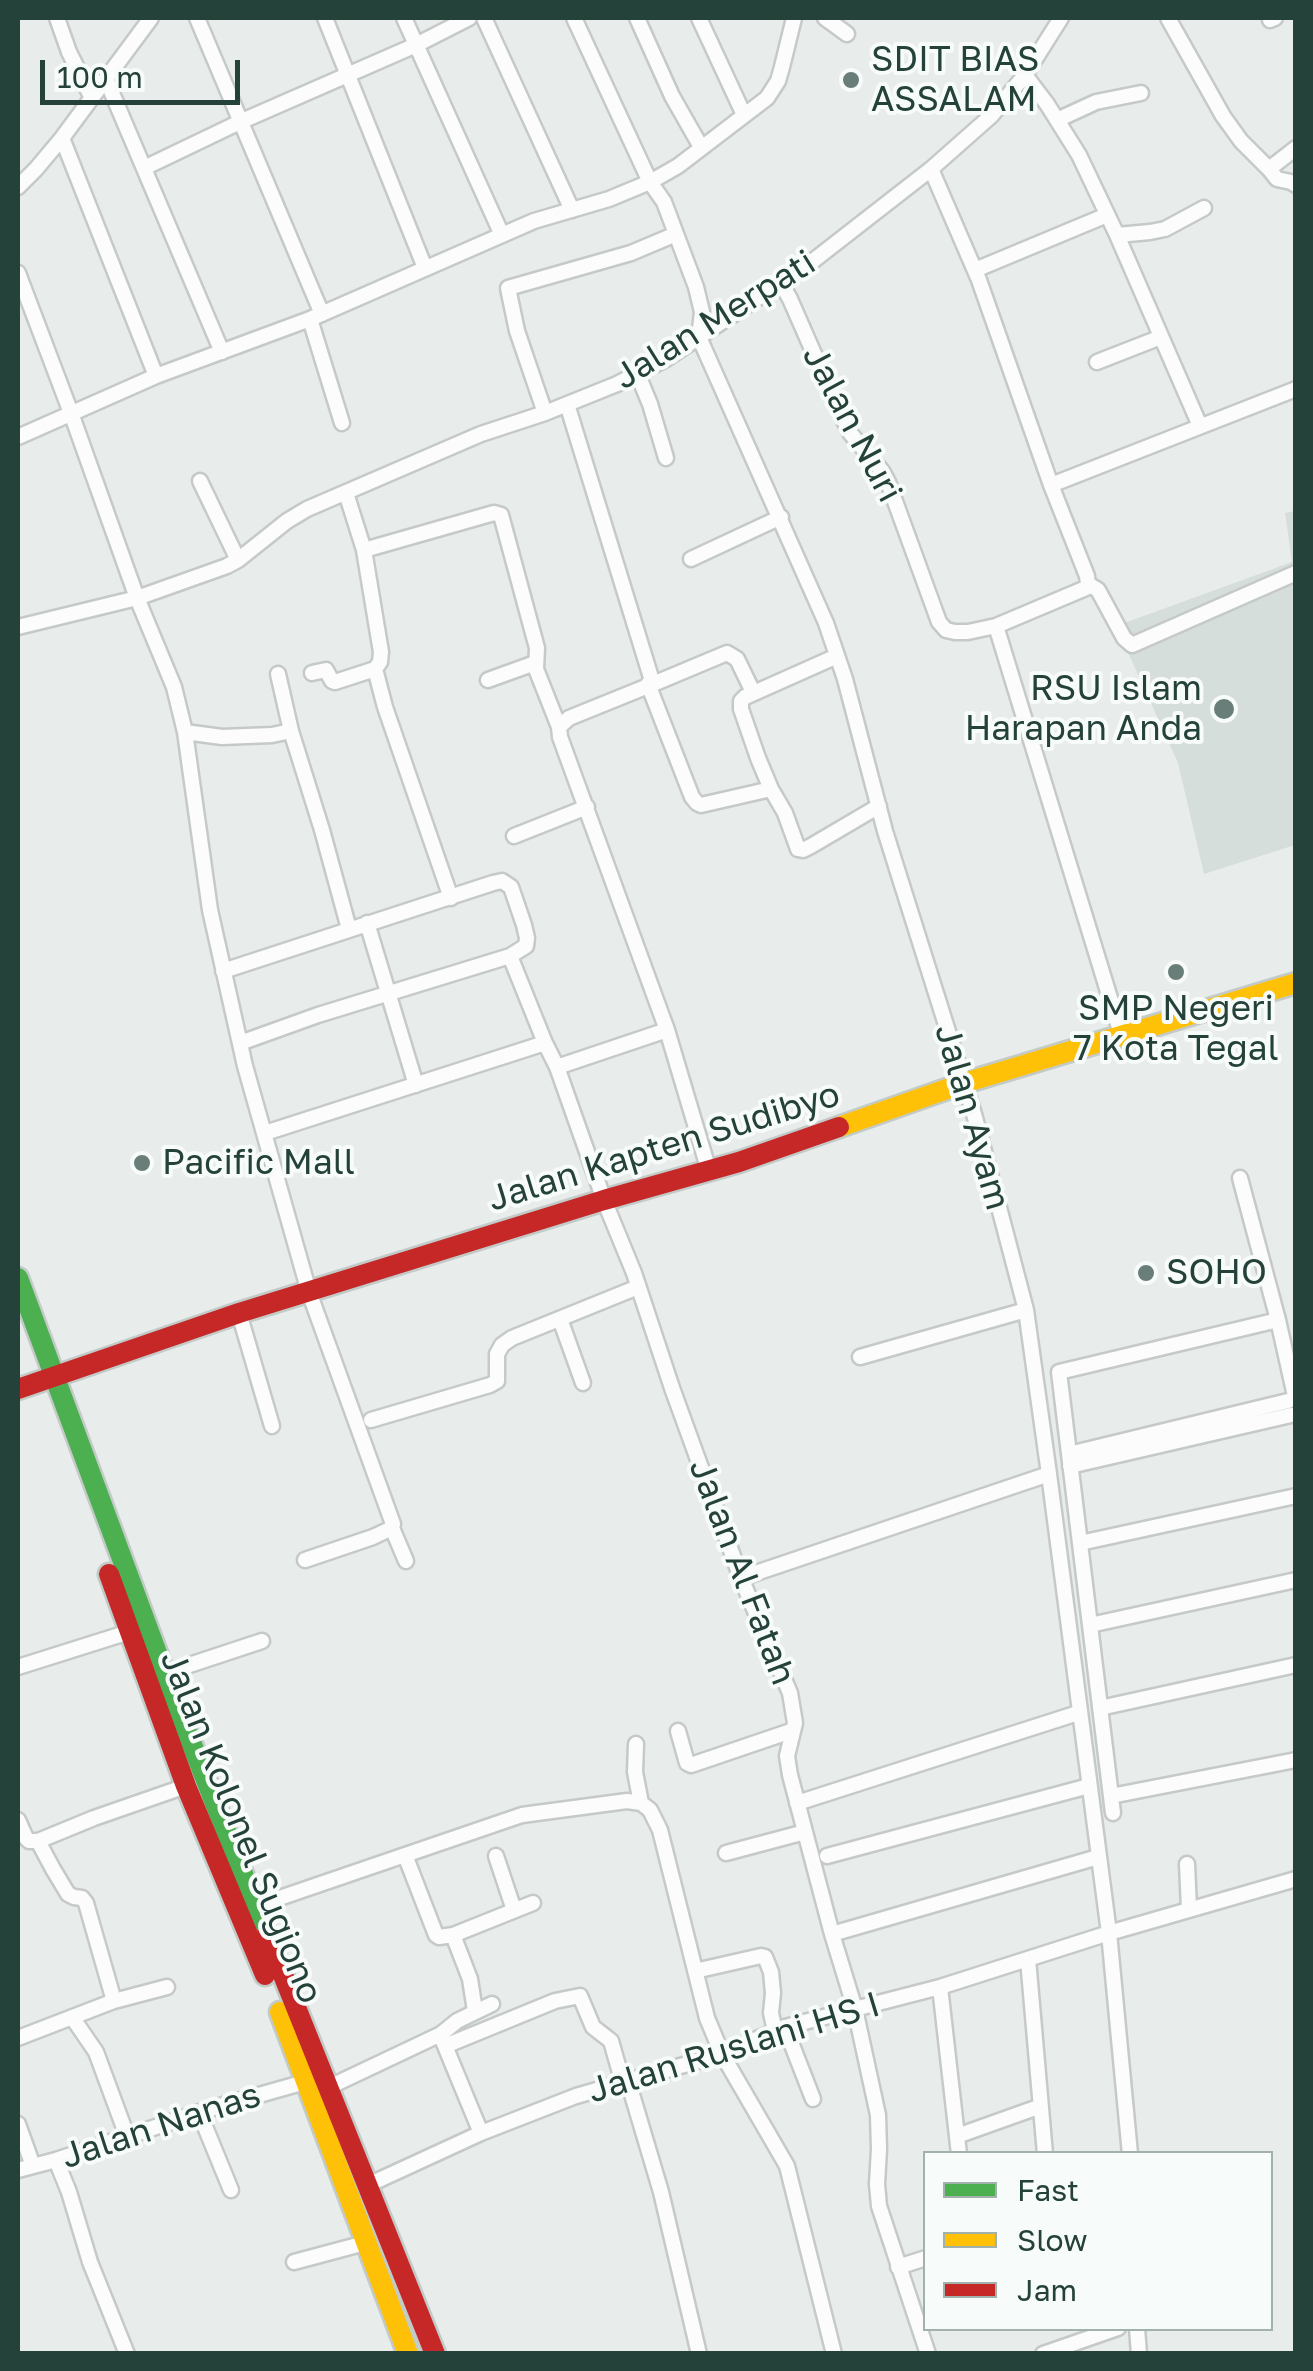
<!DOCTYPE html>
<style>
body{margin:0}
#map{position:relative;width:1313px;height:2371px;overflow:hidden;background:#e8edeb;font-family:"Golos Text",sans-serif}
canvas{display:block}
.frame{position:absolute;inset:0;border:20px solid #24423a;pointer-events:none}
.legend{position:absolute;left:923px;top:2151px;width:350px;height:180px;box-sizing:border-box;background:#f7fbf9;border:2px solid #a3b1ad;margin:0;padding:12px 18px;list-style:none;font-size:30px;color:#24423a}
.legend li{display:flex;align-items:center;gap:20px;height:50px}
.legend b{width:50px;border:2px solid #a3b1ad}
.scale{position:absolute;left:40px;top:60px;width:200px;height:45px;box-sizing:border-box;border:5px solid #24423a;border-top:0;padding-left:12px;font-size:30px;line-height:35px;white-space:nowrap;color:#24423a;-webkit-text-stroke:8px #f7fbf9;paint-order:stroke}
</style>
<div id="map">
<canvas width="1313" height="2371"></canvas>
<div class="frame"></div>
<ul class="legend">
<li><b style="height:12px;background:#4caf50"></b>Fast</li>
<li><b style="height:12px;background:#ffc107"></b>Slow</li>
<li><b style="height:12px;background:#c62828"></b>Jam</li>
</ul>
<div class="scale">100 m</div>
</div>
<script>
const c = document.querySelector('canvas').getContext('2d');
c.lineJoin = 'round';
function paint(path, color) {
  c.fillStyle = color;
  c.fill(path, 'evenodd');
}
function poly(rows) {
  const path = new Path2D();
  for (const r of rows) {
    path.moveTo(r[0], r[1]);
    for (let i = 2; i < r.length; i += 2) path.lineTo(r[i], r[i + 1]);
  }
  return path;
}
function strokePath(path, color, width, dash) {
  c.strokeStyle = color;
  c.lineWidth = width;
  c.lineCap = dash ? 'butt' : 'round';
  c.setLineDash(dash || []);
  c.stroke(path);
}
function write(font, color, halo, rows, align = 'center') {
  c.font = font + ' "Golos Text",sans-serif';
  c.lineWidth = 8;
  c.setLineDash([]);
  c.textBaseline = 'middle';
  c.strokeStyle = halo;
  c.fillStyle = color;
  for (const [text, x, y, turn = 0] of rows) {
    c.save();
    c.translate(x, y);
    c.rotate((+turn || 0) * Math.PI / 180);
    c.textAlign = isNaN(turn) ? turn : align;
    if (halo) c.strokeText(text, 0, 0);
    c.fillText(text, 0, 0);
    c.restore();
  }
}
paint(poly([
 [1295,511,1295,845,1204,874,1178,763,1116,626,1292,562,1285,513]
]), '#d6dedb');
const street = poly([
 [57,18,69,52,92,98],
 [197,18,322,314],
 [325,18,425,268],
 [404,18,502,235],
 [484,18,572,210],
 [574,18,650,182,664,202,696,287,702,312,699,337,826,623,845,679,885,831,974,1114,996,1196,1026,1310,1049,1474,1109,1933,1130,2154],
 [637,18,672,96,701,147],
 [699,18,744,115],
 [825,18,847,34],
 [1168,18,1223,116,1241,141,1269,169,1296,148],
 [1270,20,1275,18],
 [1025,75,1047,104,1079,155,1117,235,1200,426],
 [106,79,222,352],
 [1057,120,1096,102,1141,93],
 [62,138,156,376],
 [144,168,242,121,416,45,469,18],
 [1269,169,1277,179,1291,182,1296,185],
 [18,187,36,169,62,138,151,18],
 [1117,235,1150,232,1165,229,1204,208],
 [975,270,1107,215],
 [18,273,71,413,137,598,174,687,185,732,210,910,245,1066,309,1292,393,1524,392,1528,373,1537,305,1560],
 [781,283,790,299,840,413,851,434,882,471,888,482,939,622,946,630,955,632,968,632,996,626,1086,588,1088,584,1087,576,1051,485,979,280,931,169],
 [310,319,342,423],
 [1097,362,1161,337],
 [638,375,650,404,666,458],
 [567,404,653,684,569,718,559,727,560,737,667,1030,709,1171],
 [545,413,517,331,508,288,631,253,676,234],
 [18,437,156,376,310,319,534,221,609,199,650,182,678,166,767,98,778,81,782,67,794,18],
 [200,481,238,560],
 [1051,485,1296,389],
 [346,493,364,550,381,652,380,662,375,669,385,707,451,898],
 [364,550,494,513,501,515,537,648,536,669,559,727],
 [691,559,781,517],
 [1088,584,1098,590,1124,638,1132,645,1296,573],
 [996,626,1121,1034],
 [18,627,137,598,227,566,238,560,287,521,307,509,481,434,545,413,617,384,666,359,809,264,931,169,991,116,1025,75,1061,18],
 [837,656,745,697,741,701,741,709,758,758,771,789,785,813,798,849,803,850,811,846,879,806],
 [312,673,326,670,332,681,335,682,375,669],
 [278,674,291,731,322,830,349,929],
 [488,680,535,663],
 [648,684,692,797,697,803,701,805,771,789],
 [653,684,727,653,737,659,753,692],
 [185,732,222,737,272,735,291,731],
 [514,836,587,807],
 [367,923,416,1085],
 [223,971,493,883,502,881,511,887,524,925,527,938,526,946,510,956,545,1043,265,1133],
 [240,1043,318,1015,510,956],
 [545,1043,557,1067,604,1200,634,1273,672,1388,741,1578,790,1693,795,1723,787,1756,790,1775,832,1934,855,2009,878,2115,879,2149,877,2184,879,2206,928,2354],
 [557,1067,667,1030],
 [1240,1178,1278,1320,1295,1396],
 [239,1313,272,1426],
 [560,1319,583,1383],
 [860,1357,1026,1310],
 [371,1420,490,1385,497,1381,497,1354,502,1345,512,1338,638,1287],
 [1069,1454,1288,1401],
 [1070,1466,1291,1415],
 [392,1528,406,1561],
 [1080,1543,1296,1496],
 [741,1578,1049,1474],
 [1090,1625,1296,1580],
 [18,1667,129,1632],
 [165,1673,262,1641],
 [1100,1708,1296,1665],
 [678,1731,687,1763,691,1765,791,1731],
 [636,1744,635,1772,641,1803],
 [1111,1796,1296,1760],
 [797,1803,1078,1713],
 [1113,1813,1059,1372,1278,1320],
 [18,1820,26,1838,29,1841,38,1841,94,1818,186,1786],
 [726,1853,805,1832],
 [405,1855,436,1935,439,1937,453,1935],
 [496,1856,514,1910],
 [827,1856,1089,1786],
 [1187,1864,1189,1909],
 [256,1906,522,1815,627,1801,641,1803,650,1810,660,1830,707,2018,722,2054,787,2166,834,2354],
 [832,1934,1098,1857],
 [1028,1959,1045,2154],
 [695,1971,761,1956,765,1957,771,1972,773,1993,771,2013,775,2031],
 [940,1987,959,2154],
 [114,2001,167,1987],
 [475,2011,470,1979,453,1935,533,1903],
 [72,2017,96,2052,127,2136],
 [785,2027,813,2099],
 [18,2038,114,2001,86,1903,82,1898,74,1897,68,1894,53,1869,38,1841],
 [443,2041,481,2133],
 [445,2046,555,2001,580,1996,593,2027,611,2041,623,2083],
 [628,2081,661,2192,699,2354],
 [327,2088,441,2034,457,2021,492,2004],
 [199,2112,231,2190],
 [18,2124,33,2166],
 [957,2136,1041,2106],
 [56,2160,69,2192,90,2262,127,2354],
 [18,2170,56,2160,213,2108,305,2082],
 [368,2185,481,2133,576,2096,722,2054,785,2027,940,1987,1109,1933,1296,1879],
 [294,2262,365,2243],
 [898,2267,926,2258],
 [1137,2328,1139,2354],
 [1043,2354,1118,2328]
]);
const fast = poly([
 [18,1278,174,1699,267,1935]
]);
const slow = poly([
 [839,1127,964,1083,1296,983],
 [280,2012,408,2354]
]);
const jam = poly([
 [18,1389,239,1313,604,1200,739,1162,839,1127],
 [109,1574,186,1786,265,1975],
 [267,1935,435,2354]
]);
strokePath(street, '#c5cac8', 19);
strokePath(fast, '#c3cbc8', 25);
strokePath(slow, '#c3cbc8', 25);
strokePath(jam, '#c3cbc8', 25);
strokePath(street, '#fcfcfc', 14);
strokePath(fast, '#4caf50', 20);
strokePath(slow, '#ffc107', 20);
strokePath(jam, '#c62828', 20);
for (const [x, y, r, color] of [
 [851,80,10,"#697e78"],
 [1224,709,12,"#697e78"],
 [1176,972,10,"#697e78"],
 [142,1163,10,"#697e78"],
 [1146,1273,10,"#697e78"]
]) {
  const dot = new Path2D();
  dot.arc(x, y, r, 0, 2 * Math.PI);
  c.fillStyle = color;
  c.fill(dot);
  strokePath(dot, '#f7fbf9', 4);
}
write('35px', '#24423a', '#f7fbf9', [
 ["SDIT BIAS",871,60],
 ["ASSALAM",871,100],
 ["RSU Islam",1202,689,"right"],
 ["Harapan Anda",1202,729,"right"],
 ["SMP Negeri",1176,1009,"center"],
 ["7 Kota Tegal",1176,1049,"center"],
 ["Pacific Mall",162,1163],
 ["SOHO",1166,1273]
], 'left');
write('35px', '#24423a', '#f7fbf9', [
 ["Jalan Merpati",715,320,-32],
 ["Jalan Nuri",852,424,62],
 ["Jalan Ayam",972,1117,74],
 ["Jalan Kapten Sudibyo",664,1147,-17],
 ["Jalan Al Fatah",742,1572,69],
 ["Jalan Kolonel Sugiono",241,1827,68],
 ["Jalan Ruslani HS I",734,2048,-17],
 ["Jalan Nanas",161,2126,-18]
]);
</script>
